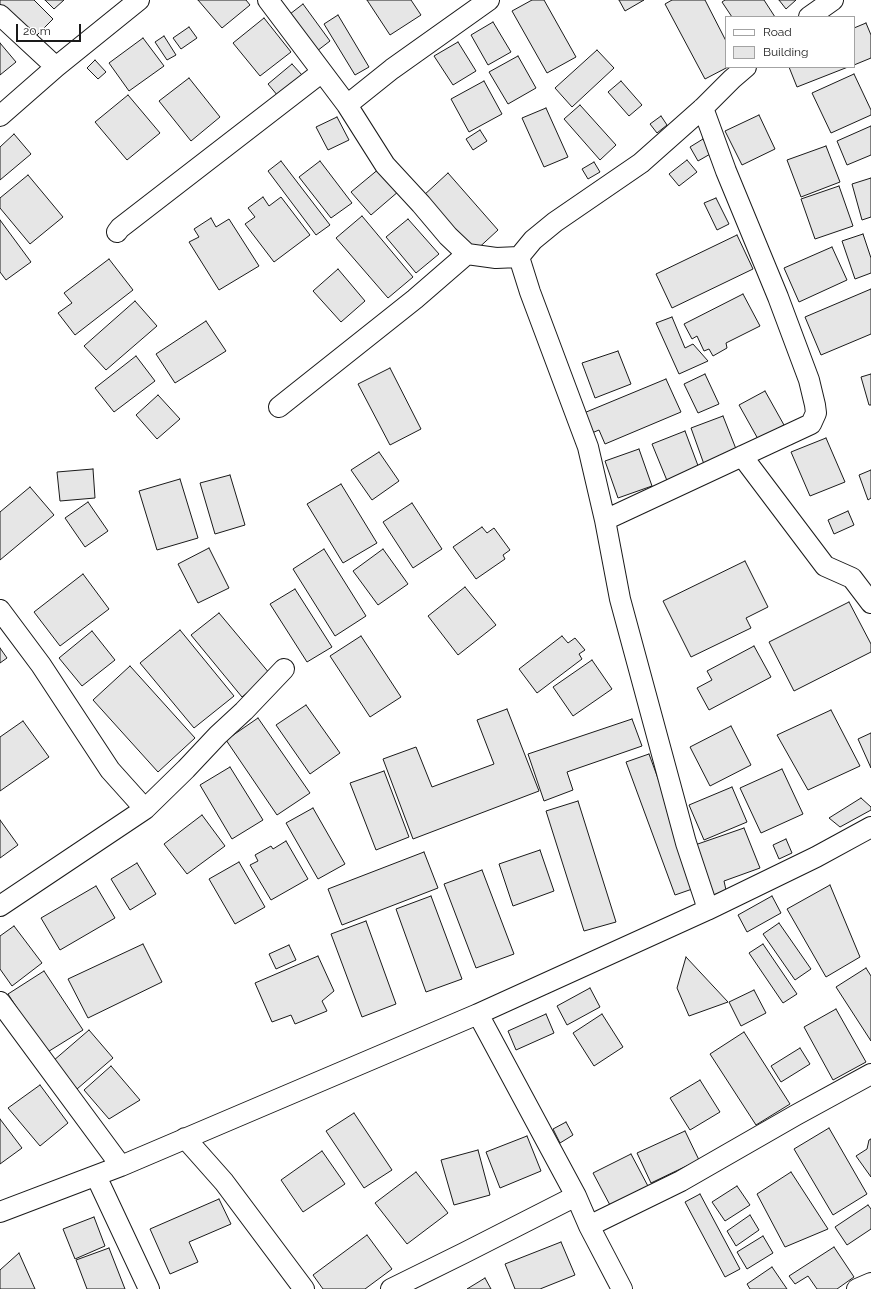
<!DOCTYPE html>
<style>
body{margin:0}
#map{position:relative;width:871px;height:1289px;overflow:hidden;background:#fff;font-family:Raleway,sans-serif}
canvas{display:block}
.legend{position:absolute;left:725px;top:16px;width:130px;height:52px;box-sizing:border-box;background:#fff;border:1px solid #a3a3a3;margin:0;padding:5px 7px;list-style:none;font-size:12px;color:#1a1a1a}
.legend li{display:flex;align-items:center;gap:8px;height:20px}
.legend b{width:20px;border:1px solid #a3a3a3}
.scale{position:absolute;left:16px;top:24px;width:65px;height:18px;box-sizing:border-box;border:2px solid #1a1a1a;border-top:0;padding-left:5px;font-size:12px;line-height:14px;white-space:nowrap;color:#1a1a1a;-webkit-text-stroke:3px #fff;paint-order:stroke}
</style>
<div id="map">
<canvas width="871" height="1289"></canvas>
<ul class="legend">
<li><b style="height:5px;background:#fff"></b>Road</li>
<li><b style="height:11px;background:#e6e6e6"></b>Building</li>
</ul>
<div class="scale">20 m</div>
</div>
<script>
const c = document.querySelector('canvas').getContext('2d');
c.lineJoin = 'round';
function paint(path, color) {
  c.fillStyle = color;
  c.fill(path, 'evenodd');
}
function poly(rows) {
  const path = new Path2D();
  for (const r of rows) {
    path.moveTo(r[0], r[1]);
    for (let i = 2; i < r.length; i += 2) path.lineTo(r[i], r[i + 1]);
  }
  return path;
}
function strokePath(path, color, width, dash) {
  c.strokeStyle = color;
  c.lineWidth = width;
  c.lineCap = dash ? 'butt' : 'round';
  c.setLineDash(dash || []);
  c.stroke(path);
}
const building = poly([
 [0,0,34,0,53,19,34,38,0,4,0,0],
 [45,0,64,0,54,9,45,0],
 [198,0,246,0,250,5,222,28,198,0],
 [367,0,411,0,421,15,390,35,367,0],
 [532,0,544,0,576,57,547,73,512,11,532,0],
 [619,0,644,0,625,11,619,0],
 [672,0,705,0,726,41,726,67,728,67,705,79,665,4,672,0],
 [725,0,764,0,775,17,732,17,722,2,725,0],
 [779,0,796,0,786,9,779,0],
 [303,4,330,41,317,51,290,14,303,4],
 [338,15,369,67,355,75,324,24,338,15],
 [264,18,291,52,260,76,233,43,264,18],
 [493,22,511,52,488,65,471,35,493,22],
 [866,23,871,35,871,58,854,65,854,28,866,23],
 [189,27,197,38,181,49,173,38,189,27],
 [164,36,176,55,167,60,155,42,164,36],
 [143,38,164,66,129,91,109,63,143,38],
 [458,42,476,71,453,85,434,56,458,42],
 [0,43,16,62,0,75,0,43],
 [597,50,614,68,572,107,555,88,597,50],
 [518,56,536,88,508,104,489,72,518,56],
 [95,60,106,72,98,79,87,68,95,60],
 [292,64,302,75,278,96,268,84,292,64],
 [789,67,848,67,797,87,789,67],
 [854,74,871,110,871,115,831,133,812,93,854,74],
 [189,78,220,117,191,141,159,101,189,78],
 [484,81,502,114,469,132,451,99,484,81],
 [621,81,642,105,629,116,608,92,621,81],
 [128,95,160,133,127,160,95,122,128,95],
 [580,105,616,145,600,160,564,119,580,105],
 [546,108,568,157,544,167,522,118,546,108],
 [759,115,775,149,742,165,725,131,759,115],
 [661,116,667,125,657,133,650,124,661,116],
 [337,117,349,140,328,150,316,127,337,117],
 [871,126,871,155,847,165,837,141,871,126],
 [480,130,487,141,473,150,466,139,480,130],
 [14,134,31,154,0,180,0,147,14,134],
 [703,139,712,153,698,161,690,147,703,139],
 [826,146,840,182,801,197,787,160,826,146],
 [687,160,697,172,679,186,669,174,687,160],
 [281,161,330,225,316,235,268,171,281,161],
 [320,161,352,203,331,218,299,177,320,161],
 [594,162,600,172,588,179,582,169,594,162],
 [380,168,399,191,371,215,351,192,380,168],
 [448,173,498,230,473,253,423,196,448,173],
 [28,175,63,217,30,244,0,208,0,198,28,175],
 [871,178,871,217,862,220,852,184,871,178],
 [839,186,853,226,815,239,801,199,839,186],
 [263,197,269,206,281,197,310,235,274,262,245,224,255,217,248,208,263,197],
 [716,198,729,224,717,230,704,203,716,198],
 [362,216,413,277,388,298,336,238,362,216],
 [211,218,216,227,229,219,259,266,219,290,189,242,199,237,194,229,211,218],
 [408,219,439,254,416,273,386,237,408,219],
 [0,220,31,262,6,280,0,272,0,220],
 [863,234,871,258,871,273,855,279,842,241,863,234],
 [737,235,753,269,672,308,656,274,737,235],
 [832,247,847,280,799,302,784,268,832,247],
 [109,259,133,290,75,335,58,313,72,303,64,293,109,259],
 [338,269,365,301,341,322,313,291,338,269],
 [871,289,871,334,821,355,805,317,871,289],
 [743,294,760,326,726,343,727,348,713,356,709,349,704,351,697,336,692,339,684,324,743,294],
 [135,301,157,326,106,370,84,346,135,301],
 [672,317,685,348,693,344,708,361,679,374,656,323,672,317],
 [206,321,226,351,175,383,156,354,206,321],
 [618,351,631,384,595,398,582,363,618,351],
 [136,356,155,381,114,412,95,388,136,356],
 [390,368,421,429,390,445,358,384,390,368],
 [705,374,719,404,698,413,684,384,705,374],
 [871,374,871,405,869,405,861,377,871,374],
 [666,379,681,412,605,444,599,430,587,435,579,415,666,379],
 [765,391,784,425,758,439,739,405,765,391],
 [158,395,180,419,157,439,136,415,158,395],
 [723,416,738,454,705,467,691,428,723,416],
 [685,431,700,471,668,483,652,444,685,431],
 [826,438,845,482,810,496,791,452,826,438],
 [639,449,652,486,618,498,605,461,639,449],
 [379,452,399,481,372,500,351,470,379,452],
 [93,469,95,498,60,501,57,472,93,469],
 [871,470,871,498,868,500,859,475,871,470],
 [230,475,245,525,215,534,200,483,230,475],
 [180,479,198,538,157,550,139,491,180,479],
 [341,484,377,543,343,563,307,504,341,484],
 [30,487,54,515,0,560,0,512,30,487],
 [88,502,108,531,85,547,65,518,88,502],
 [412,503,442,549,413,568,383,522,412,503],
 [848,511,854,525,834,534,828,520,848,511],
 [482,527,487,533,494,528,510,550,503,555,505,559,476,579,453,547,482,527],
 [209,548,229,588,198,603,178,564,209,548],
 [324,549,366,616,335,636,293,569,324,549],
 [383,549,408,584,378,605,353,571,383,549],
 [745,561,768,607,746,618,751,628,691,657,663,601,745,561],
 [83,574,109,609,60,646,34,612,83,574],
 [465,587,496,625,458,655,428,616,465,587],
 [295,589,332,647,307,662,270,604,295,589],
 [849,602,871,644,871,652,794,691,769,642,849,602],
 [219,613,270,674,242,697,191,635,219,613],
 [180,630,234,696,194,728,140,663,180,630],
 [92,631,115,660,82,686,59,658,92,631],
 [361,636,401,697,370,717,330,656,361,636],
 [562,636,568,643,575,638,585,650,579,654,582,659,537,693,519,669,562,636],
 [754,646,771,677,709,710,697,688,712,680,707,671,754,646],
 [0,648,7,658,0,663,0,648],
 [592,660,612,689,573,716,553,687,592,660],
 [130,666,195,738,158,772,93,700,130,666],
 [306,705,340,753,310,774,276,725,306,705],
 [507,709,539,791,413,839,383,759,416,747,432,787,494,764,477,720,507,709],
 [831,710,860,766,808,790,777,735,831,710],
 [258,718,310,793,277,815,226,740,258,718],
 [632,719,642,746,567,772,573,790,544,801,528,754,632,719],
 [23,721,49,757,0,791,0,737,23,721],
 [731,726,751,765,710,786,690,747,731,726],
 [871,733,871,768,858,739,871,733],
 [649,754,698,887,675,895,626,762,649,754],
 [230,767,263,820,232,839,200,785,230,767],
 [782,769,803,814,761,833,740,788,782,769],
 [384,771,409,837,376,850,350,783,384,771],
 [732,787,747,822,704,840,689,805,732,787],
 [861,798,871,807,871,810,840,827,829,818,861,798],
 [578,801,616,922,584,931,546,811,578,801],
 [313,808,345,864,318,879,286,823,313,808],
 [202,815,225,846,187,874,164,844,202,815],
 [0,820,18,845,0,858,0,820],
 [744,828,760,868,724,881,726,890,711,896,692,846,744,828],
 [786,839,792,853,779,859,773,845,786,839],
 [286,841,308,879,271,900,250,865,258,861,255,855,271,846,273,849,286,841],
 [540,850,554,891,513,906,499,864,540,850],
 [424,852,438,888,342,925,328,889,424,852],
 [239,862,265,907,235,924,209,879,239,862],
 [137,863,156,894,130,910,111,879,137,863],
 [482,870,514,954,476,968,444,884,482,870],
 [830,885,860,957,826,977,787,909,830,885],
 [96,886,115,918,60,950,41,918,96,886],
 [431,896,462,979,426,992,396,909,431,896],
 [772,896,781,913,747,932,738,915,772,896],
 [366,921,396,1004,362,1017,331,934,366,921],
 [779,923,811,969,795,980,763,934,779,923],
 [14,926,42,963,12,986,0,969,0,936,14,926],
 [143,944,162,982,88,1018,68,979,143,944],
 [763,944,797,994,783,1003,749,953,763,944],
 [289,945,296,960,276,969,269,954,289,945],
 [318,956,334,991,322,1001,327,1011,295,1024,291,1015,272,1022,255,983,318,956],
 [686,957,728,1002,689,1016,677,988,686,957],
 [866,968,871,976,871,1041,836,987,866,968],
 [44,971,83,1030,46,1053,8,994,44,971],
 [590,988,600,1007,567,1025,557,1006,590,988],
 [754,990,766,1013,741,1026,729,1002,754,990],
 [836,1009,866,1062,833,1080,804,1027,836,1009],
 [546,1014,554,1033,516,1050,508,1031,546,1014],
 [602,1014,623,1047,594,1066,573,1033,602,1014],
 [89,1030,113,1058,77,1089,53,1061,89,1030],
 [744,1032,790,1104,756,1125,710,1054,744,1032],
 [800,1048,810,1064,781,1082,771,1066,800,1048],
 [111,1066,140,1100,109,1119,84,1090,111,1066],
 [700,1080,720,1112,690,1130,670,1098,700,1080],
 [40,1085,68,1123,40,1146,8,1108,40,1085],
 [354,1113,392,1170,364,1188,326,1131,354,1113],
 [0,1119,22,1148,0,1164,0,1119],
 [566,1122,573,1135,560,1143,553,1129,566,1122],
 [829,1128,867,1194,833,1215,794,1149,829,1128],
 [685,1131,699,1160,651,1183,637,1153,685,1131],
 [527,1136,541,1171,500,1188,486,1152,527,1136],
 [871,1139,871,1177,856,1156,867,1149,869,1140,871,1139],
 [478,1150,490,1195,454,1205,441,1160,478,1150],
 [322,1151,345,1184,303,1212,281,1180,322,1151],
 [631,1154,649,1188,611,1207,593,1173,631,1154],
 [416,1172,448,1213,407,1244,375,1203,416,1172],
 [791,1172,828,1229,785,1247,757,1194,791,1172],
 [737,1186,750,1205,725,1221,712,1202,737,1186],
 [700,1194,740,1269,725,1277,685,1202,700,1194],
 [219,1199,231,1224,189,1242,198,1262,170,1274,150,1229,219,1199],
 [868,1205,871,1209,871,1229,847,1245,835,1227,868,1205],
 [750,1215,759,1230,736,1246,727,1231,750,1215],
 [94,1217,105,1246,75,1259,63,1229,94,1217],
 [367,1235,392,1269,365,1289,323,1289,313,1275,367,1235],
 [763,1236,773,1253,747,1269,737,1252,763,1236],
 [561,1242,575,1275,540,1289,515,1289,505,1264,561,1242],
 [834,1247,854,1277,837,1289,817,1289,808,1276,795,1284,789,1276,834,1247],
 [109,1248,125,1289,87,1289,76,1260,109,1248],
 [19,1253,35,1289,0,1289,0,1270,19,1253],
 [772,1267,787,1289,750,1289,747,1284,772,1267],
 [485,1278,491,1289,467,1289,485,1278]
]);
paint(building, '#e6e6e6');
strokePath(building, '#1a1a1a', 1);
const street = poly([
 [268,0,347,105,385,165,421,204,448,236,467,254,496,258,519,257,533,240,555,222,641,163,703,108,732,79,746,67],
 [0,15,56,67],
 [809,17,833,0],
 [347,105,392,69,489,0],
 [0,116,56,67,139,0],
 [117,232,120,228,322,72],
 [519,257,530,292,588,447,605,520,620,599,686,843,705,900,707,910],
 [279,407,415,299,467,254],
 [742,456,825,566,852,578,871,603],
 [605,520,811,424,816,413,815,405,809,380,778,297,726,171,703,108],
 [0,610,41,665,110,770,145,809],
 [0,906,145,809,186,769,218,735,244,711,284,669],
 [0,1002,121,1166],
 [478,1014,576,1196,589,1226,622,1289],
 [185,1138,224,1182,304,1289],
 [96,1176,149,1289],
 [0,1212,121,1166,478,1014,707,910,816,857,871,827],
 [589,1226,681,1181,796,1115,871,1074],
 [391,1289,464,1253,576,1196],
 [857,1289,871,1283]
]);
strokePath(street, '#1a1a1a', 22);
strokePath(street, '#fff', 20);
</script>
